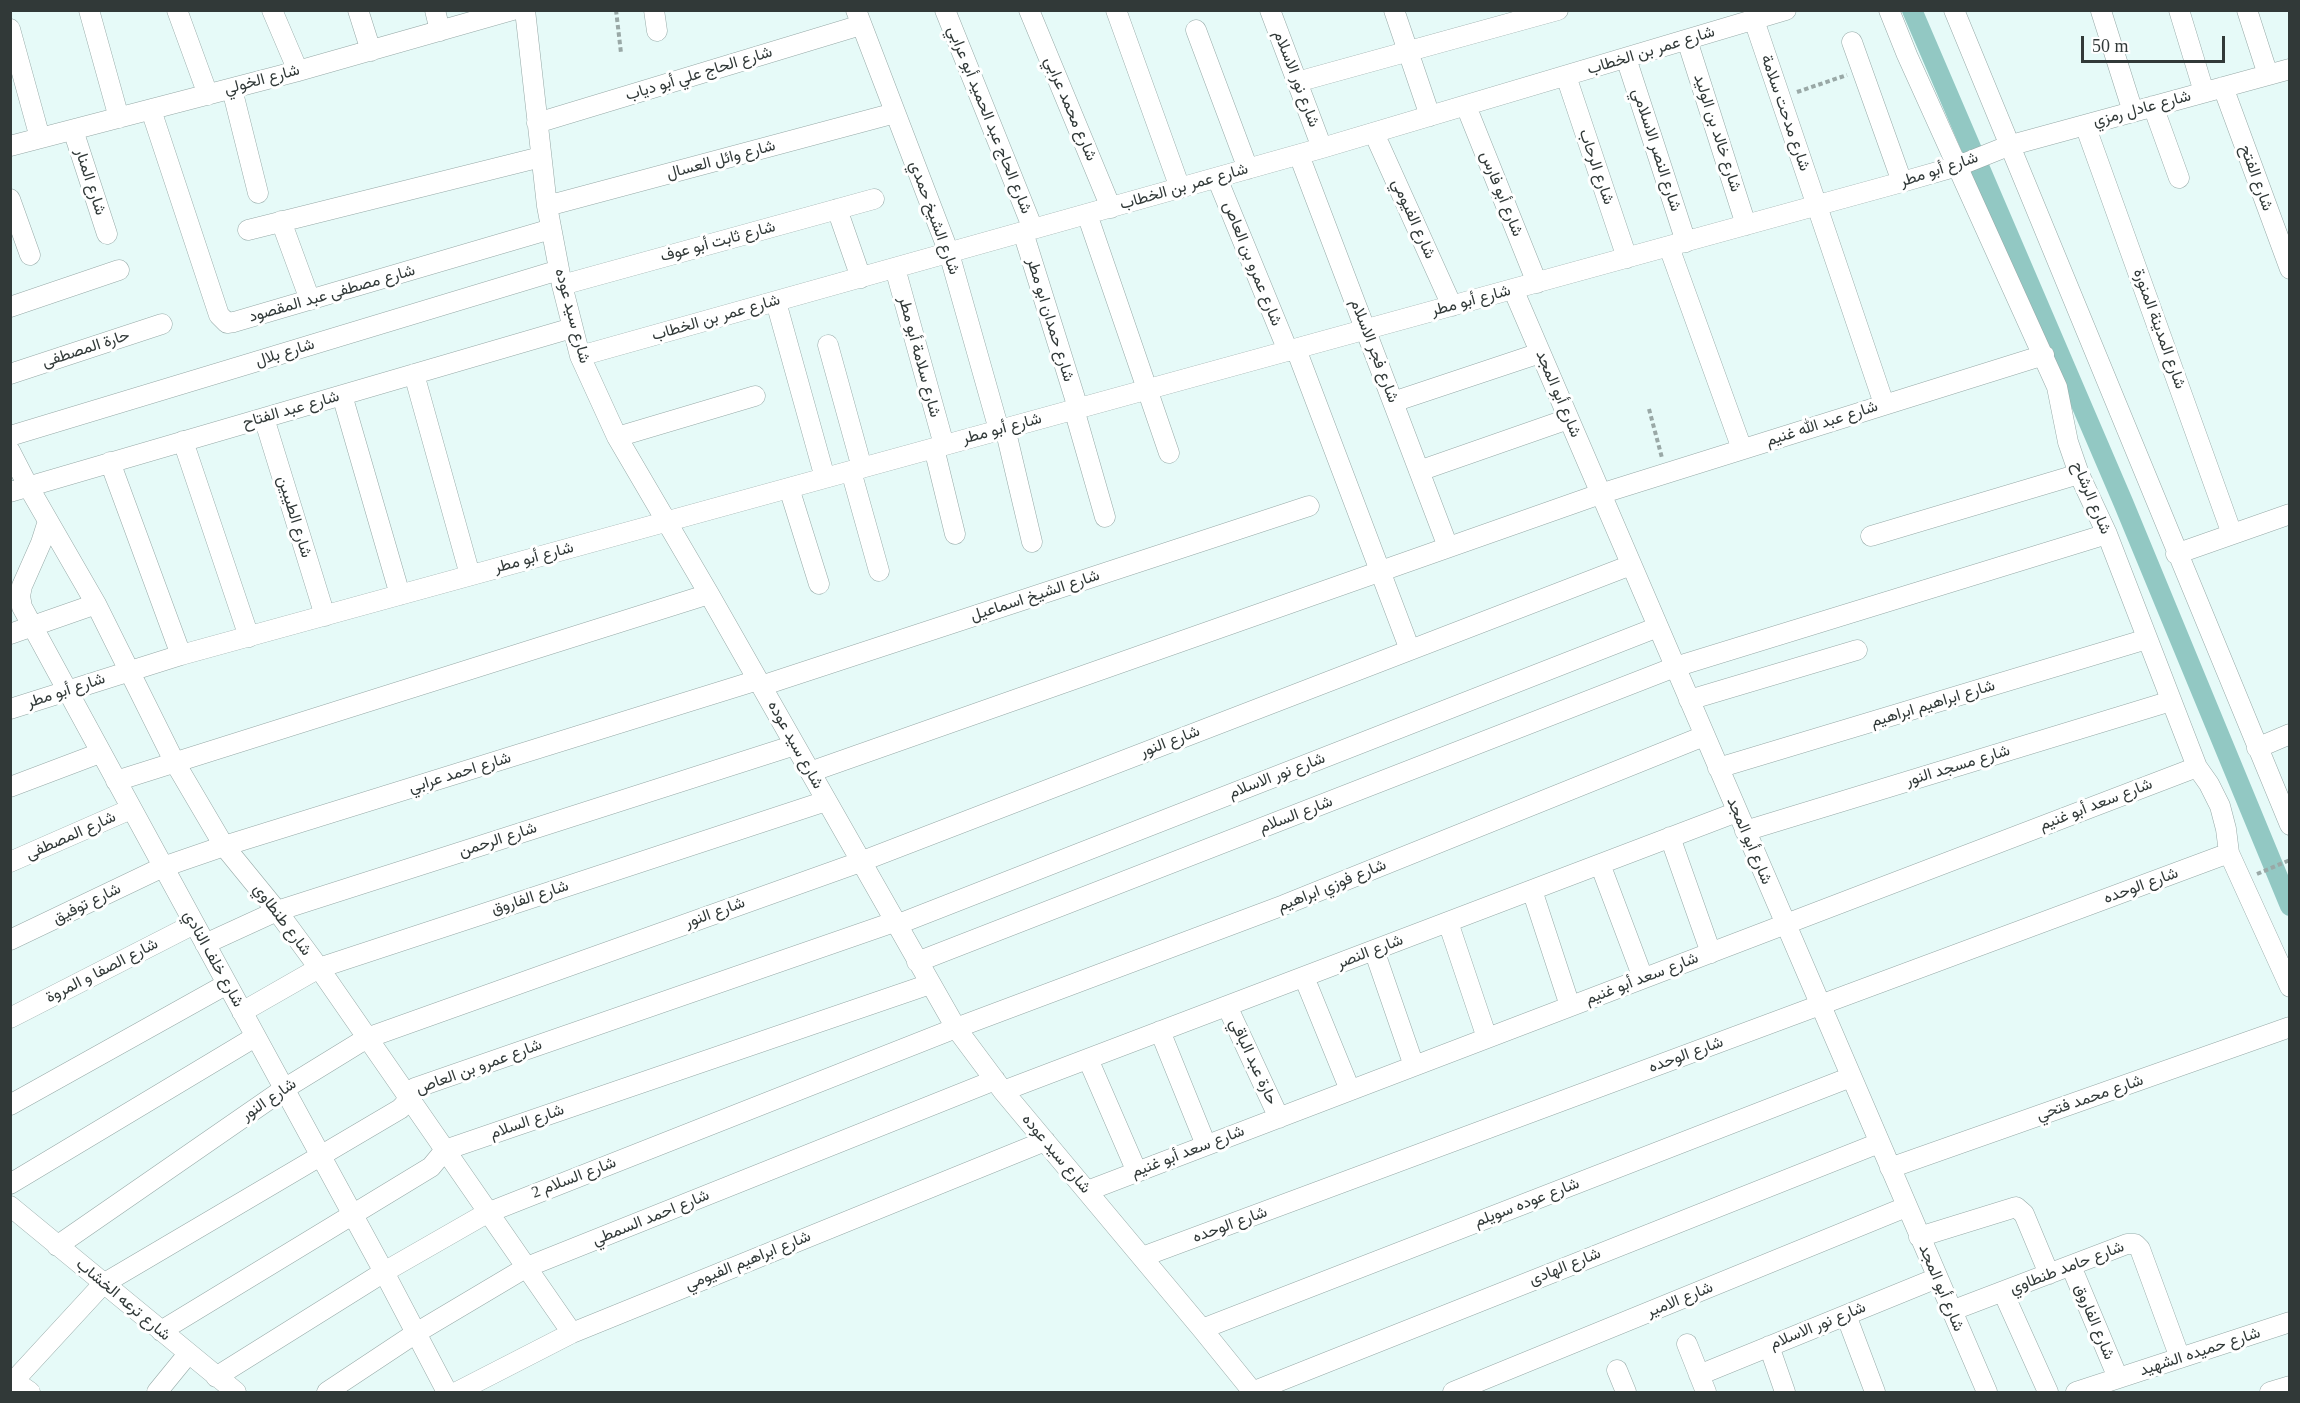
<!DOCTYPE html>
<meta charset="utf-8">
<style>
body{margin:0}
#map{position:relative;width:2300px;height:1403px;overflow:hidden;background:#e6faf8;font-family:"Times New Roman",serif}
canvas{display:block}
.frame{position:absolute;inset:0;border:12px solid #313938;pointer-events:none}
.scale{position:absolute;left:2081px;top:36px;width:144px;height:27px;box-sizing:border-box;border:3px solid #313938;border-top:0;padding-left:8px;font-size:18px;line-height:21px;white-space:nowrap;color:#313938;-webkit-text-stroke:4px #fff;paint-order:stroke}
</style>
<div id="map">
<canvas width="2300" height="1403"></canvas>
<div class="frame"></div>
<div class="scale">50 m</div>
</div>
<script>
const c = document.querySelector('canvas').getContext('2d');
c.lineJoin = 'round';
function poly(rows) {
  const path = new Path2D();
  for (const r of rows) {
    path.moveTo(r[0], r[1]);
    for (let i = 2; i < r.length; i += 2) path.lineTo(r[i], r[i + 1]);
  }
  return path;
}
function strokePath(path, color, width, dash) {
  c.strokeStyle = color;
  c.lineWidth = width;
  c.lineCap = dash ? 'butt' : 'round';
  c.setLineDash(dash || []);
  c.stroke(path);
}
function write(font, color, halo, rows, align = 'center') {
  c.font = font + ' "Times New Roman",Vazirmatn,serif';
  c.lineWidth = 6;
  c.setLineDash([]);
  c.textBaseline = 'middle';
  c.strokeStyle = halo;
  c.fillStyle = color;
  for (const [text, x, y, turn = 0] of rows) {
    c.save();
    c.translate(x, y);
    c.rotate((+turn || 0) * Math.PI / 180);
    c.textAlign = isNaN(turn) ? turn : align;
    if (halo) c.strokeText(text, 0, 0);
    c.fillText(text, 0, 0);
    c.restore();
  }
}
strokePath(poly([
 [1912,10,2123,502,2290,906]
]), '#92c8c3', 20);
const minor = poly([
 [89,10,119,118],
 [177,10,208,95],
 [272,10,298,71],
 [358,10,371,51],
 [435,10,440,31],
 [525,10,547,206,562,285,580,356,617,437,709,594,956,1028,1003,1091,1202,1329,1253,1392],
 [654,10,657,31],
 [856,10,949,253,999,430],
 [945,10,1033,229],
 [1029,10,1111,208],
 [1116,10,1180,188],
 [1270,10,1322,148],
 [1394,10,1430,116],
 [1889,10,1907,55,2057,387,2068,442,2079,474,2107,534,2197,767,2209,784,2220,806,2226,829,2229,853,2290,987],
 [1954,10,2290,825],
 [2179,10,2204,92],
 [2247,10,2268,75],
 [2101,11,2133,112],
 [1754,20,1884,404],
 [10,29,40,138],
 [1196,30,1248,169],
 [1687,40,1746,225],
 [1852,42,1902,182],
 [1626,58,1686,242],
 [1566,76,1627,258],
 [1297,82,1558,10],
 [2223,87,2290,269],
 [232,89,258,193],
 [1466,106,1537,283],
 [2153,106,2179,178],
 [151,110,219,315,227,323,234,322,551,229],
 [537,123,861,25],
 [2085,125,2232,534],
 [73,130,107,234],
 [1374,133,1452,306],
 [10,146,298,71,513,10],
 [1299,155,1448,547],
 [1217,178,1288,351],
 [10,199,30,255],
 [547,206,895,113],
 [837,209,861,278],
 [1087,214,1169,453],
 [281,221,310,300],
 [248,230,541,157],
 [1023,232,1078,408],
 [1669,247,1742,449],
 [895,268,944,445],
 [562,285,874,199],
 [1513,289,1987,1392],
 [776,302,825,478],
 [10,307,119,270],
 [828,345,862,468],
 [1296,349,1410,650],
 [580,356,1322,148,1786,10],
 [10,374,162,324],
 [414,374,470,575],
 [342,395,400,595],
 [1393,402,1540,353],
 [1074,409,1105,517],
 [264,418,325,616],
 [1005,428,1032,542],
 [10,436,559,270],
 [617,437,755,396],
 [183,441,249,637],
 [934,448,955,534],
 [10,451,28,486,96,604,174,761,224,846,277,911,319,968,572,1333],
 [110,462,181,655],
 [851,471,879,571],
 [1419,471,1568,419],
 [789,488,819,584],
 [10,492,572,328],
 [48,521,41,543,22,586,20,596,22,607,384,1272,447,1392],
 [1871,536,2079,474],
 [2176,554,2290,514],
 [10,634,96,604],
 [761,686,1309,506],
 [1689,700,1857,650],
 [10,709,181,655,1902,182,1958,166,2008,146,2290,69],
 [2257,748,2290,734],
 [1718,768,2147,639],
 [810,772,1600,494,2044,355],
 [116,781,709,594],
 [10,787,100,753],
 [1745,831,2171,701],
 [1670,837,1711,953],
 [10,862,131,809],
 [1600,864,1643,978],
 [1532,890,1570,1006],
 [1448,922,1487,1038],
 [896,925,1658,627],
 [10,940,163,867,224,846,758,680],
 [205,944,277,911,795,745],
 [1374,950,1414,1066],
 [917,962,1675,667,2107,534],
 [1304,977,1350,1090],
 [1227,1006,1279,1118],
 [242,1012,319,968,826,801],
 [10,1018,194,924],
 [1160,1031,1206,1145],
 [1088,1059,1137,1172],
 [1003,1091,1737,812],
 [10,1105,227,984],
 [1890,1168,2290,1027],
 [10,1184,255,1037],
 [1087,1191,2197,767],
 [10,1206,236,1392],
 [1919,1237,2016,1207,2024,1214,2049,1274],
 [57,1246,284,1089,367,1038,860,862,1631,565],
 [1142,1257,2229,853],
 [2071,1266,2118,1378],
 [2003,1292,2048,1392],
 [1951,1311,2127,1244,2135,1244,2140,1249,2180,1358],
 [1846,1315,1875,1392],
 [1202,1329,1851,1077],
 [161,1331,431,1167,445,1150,930,984],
 [1687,1344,1706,1392],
 [1769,1346,1785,1392],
 [1617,1370,1626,1392],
 [1699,1375,1937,1278],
 [216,1377,384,1272,487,1213,956,1028,1284,905,1704,736],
 [10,1378,30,1392],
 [10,1385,103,1284,400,1109,405,1104,409,1092,415,1088,894,922],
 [157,1392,188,1354],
 [327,1392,416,1333,527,1267,995,1080],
 [457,1392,572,1333,1045,1141],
 [1252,1392,1879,1143],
 [1453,1392,1906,1207],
 [2076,1392,2290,1322],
 [2270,1392,2290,1386]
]);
strokePath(minor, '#96a9a7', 21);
strokePath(poly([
 [616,10,621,53],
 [1797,92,1847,75],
 [1649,409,1662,458],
 [2257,874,2290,860]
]), '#99a8a6', 4, [4.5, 3]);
strokePath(minor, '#fff', 20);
write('16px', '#313938', '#fff', [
 ["شارع عمر بن الخطاب",1651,51,-17],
 ["شارع الحاج علي أبو دياب",699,74,-17],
 ["شارع نور الاسلام",1296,79,69],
 ["شارع الخولي",262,80,-15],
 ["شارع محمد عرابي",1070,109,67],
 ["شارع عادل رمزي",2142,109,-15],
 ["شارع مدحت سلامة",1785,113,71],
 ["شارع الحاج عبد الحميد أبو عرابي",989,120,68],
 ["شارع خالد بن الوليد",1717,133,72],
 ["شارع النصر الاسلامي",1656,150,72],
 ["شارع وائل العسال",721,160,-15],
 ["شارع الرحاب",1596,167,71],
 ["شارع أبو مطر",1939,170,-18],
 ["شارع الفتح",2256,178,70],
 ["شارع المنار",90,182,72],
 ["شارع عمر بن الخطاب",1184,187,-16],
 ["شارع أبو فارس",1501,194,68],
 ["شارع الشيخ حمدي",934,218,70],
 ["شارع الفيومي",1413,219,66],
 ["شارع ثابت أبو عوف",718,242,-15],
 ["شارع عمرو بن العاص",1252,264,68],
 ["شارع مصطفى عبد المقصود",332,294,-16],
 ["شارع أبو مطر",1471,301,-15],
 ["شارع سيد عوده",572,316,75],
 ["شارع عمر بن الخطاب",716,318,-16],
 ["شارع حمدان ابو مطر",1050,320,73],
 ["شارع المدينة المنورة",2159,329,70],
 ["حارة المصطفى",86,349,-18],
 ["شارع فجر الاسلام",1374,351,69],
 ["شارع بلال",285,353,-17],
 ["شارع سلامة أبو مطر",919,357,75],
 ["شارع أبو المجد",1558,394,67],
 ["شارع عبد الفتاح",291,410,-16],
 ["شارع عبد الله غنيم",1822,424,-18],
 ["شارع أبو مطر",1002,429,-15],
 ["شارع الرشاح",2091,498,67],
 ["شارع الطيبين",294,517,73],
 ["شارع أبو مطر",534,558,-15],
 ["شارع الشيخ اسماعيل",1035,596,-18],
 ["شارع أبو مطر",66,691,-18],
 ["شارع ابراهيم ابراهيم",1933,704,-17],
 ["شارع النور",1170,742,-21],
 ["شارع سيد عوده",795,745,61],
 ["شارع مسجد النور",1958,766,-17],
 ["شارع احمد عرابي",460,773,-17],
 ["شارع نور الاسلام",1277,776,-21],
 ["شارع سعد أبو غنيم",2096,805,-21],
 ["شارع السلام",1296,815,-21],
 ["شارع المصطفى",71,836,-24],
 ["شارع الرحمن",498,840,-18],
 ["شارع أبو المجد",1749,841,67],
 ["شارع فوزي ابراهيم",1332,886,-22],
 ["شارع الوحده",2141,886,-20],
 ["شارع الفاروق",530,898,-18],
 ["شارع توفيق",87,904,-26],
 ["شارع النور",715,913,-20],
 ["شارع طنطاوي",282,920,53],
 ["شارع النصر",1370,952,-21],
 ["شارع خلف النادي",213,959,61],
 ["شارع الصفا و المروة",102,971,-27],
 ["شارع سعد أبو غنيم",1642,979,-21],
 ["شارع الوحده",1686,1055,-20],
 ["حارة عبد الباقي",1253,1062,65],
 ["شارع عمرو بن العاص",479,1067,-20],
 ["شارع محمد فتحي",2090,1098,-19],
 ["شارع النور",269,1100,-34],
 ["شارع السلام",527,1122,-19],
 ["شارع سعد أبو غنيم",1188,1152,-21],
 ["شارع سيد عوده",1056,1154,50],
 ["شارع السلام 2",574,1178,-21],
 ["شارع عوده سويلم",1527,1203,-21],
 ["شارع احمد السمطي",651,1218,-22],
 ["شارع الوحده",1230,1225,-20],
 ["شارع ابراهيم الفيومي",748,1261,-22],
 ["شارع الهادى",1565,1267,-22],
 ["شارع حامد طنطاوي",2067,1268,-21],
 ["شارع أبو المجد",1941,1288,67],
 ["شارع ترعه الخشاب",123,1300,40],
 ["شارع الامير",1680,1300,-22],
 ["شارع الفاروق",2094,1322,67],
 ["شارع نور الاسلام",1818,1326,-22],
 ["شارع حميده الشهيد",2200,1352,-18]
]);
</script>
